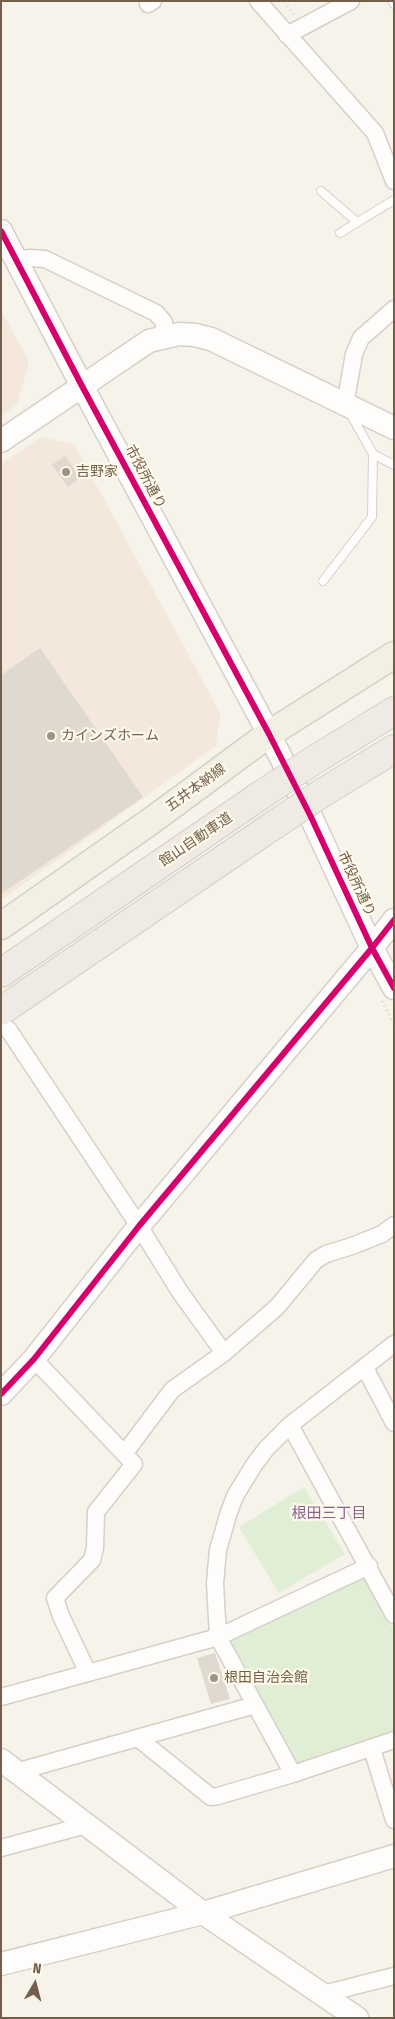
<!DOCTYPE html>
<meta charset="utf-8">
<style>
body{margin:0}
#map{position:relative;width:395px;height:2019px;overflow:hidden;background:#f6f3ea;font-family:"Fira Sans Condensed",sans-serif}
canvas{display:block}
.frame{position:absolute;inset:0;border:2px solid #735f4b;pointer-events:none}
.north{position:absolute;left:10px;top:1959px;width:50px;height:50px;-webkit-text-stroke:4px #fef9eb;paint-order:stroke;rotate:8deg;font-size:14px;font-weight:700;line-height:20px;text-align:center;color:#735f4b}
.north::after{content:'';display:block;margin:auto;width:18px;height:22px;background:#735f4b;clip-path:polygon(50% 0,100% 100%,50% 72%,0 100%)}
</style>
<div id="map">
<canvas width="395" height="2019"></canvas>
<div class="frame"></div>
<div class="north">N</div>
</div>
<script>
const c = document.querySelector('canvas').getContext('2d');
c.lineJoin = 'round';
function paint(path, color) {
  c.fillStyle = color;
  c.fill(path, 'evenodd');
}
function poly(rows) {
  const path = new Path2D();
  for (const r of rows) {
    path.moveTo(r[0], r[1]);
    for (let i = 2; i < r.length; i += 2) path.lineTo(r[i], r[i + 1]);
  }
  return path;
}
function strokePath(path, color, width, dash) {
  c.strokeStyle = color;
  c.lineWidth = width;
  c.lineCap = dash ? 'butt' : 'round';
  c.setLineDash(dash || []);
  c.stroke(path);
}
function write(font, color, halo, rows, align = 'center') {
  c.font = font + ' "Fira Sans Condensed","Noto Sans JP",sans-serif';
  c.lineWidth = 4.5;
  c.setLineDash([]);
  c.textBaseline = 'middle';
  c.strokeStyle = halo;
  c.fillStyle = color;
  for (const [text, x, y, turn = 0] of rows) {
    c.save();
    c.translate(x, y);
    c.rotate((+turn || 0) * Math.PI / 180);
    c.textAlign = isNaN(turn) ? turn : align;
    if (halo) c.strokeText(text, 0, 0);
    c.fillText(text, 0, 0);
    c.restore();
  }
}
paint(poly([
 [1,310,29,362,17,404,1,416],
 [41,437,74,444,220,713,216,746,1,900,1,464]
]), '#f4e7db');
paint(poly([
 [304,1487,345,1554,279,1593,239,1527],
 [360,1578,367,1581,394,1631,394,1733,297,1765,228,1644,230,1638]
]), '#e0eed5');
paint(poly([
 [65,456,80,478,68,487,52,465],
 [40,648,143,797,1,894,1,675],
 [215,1653,230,1699,211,1704,197,1658]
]), '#e0d9cf');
const lane = poly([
 [392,1,394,4],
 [321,191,357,222],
 [340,233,394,200],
 [373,454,394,465],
 [323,581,372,517,373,454,350,413]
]);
const street = poly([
 [258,1,375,133,394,181],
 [148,4,153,1],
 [287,35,351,1],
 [17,260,30,258,45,259,156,313,164,322,164,336],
 [345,405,354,354,361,338,394,309],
 [8,1029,139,1226,180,1292,224,1353],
 [34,1359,134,1464,96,1512,95,1548,92,1560,55,1598,61,1616,88,1673],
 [365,1368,394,1423],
 [290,1425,394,1615],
 [124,1454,172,1390,224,1353,277,1307,316,1260,326,1254,352,1246,382,1234,394,1225],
 [1,1697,218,1637,369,1566],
 [139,1739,211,1797,218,1796,293,1774,394,1740],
 [372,1749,394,1820],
 [16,1772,255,1705],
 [293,1774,218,1637,215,1583,218,1550,228,1515,235,1496,254,1465,266,1449,290,1425,394,1344],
 [1,1848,86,1825],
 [323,1994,394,1976]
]);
const secondary = poly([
 [1,231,82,386,269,734,311,817,372,948,394,988],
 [1,441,149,341,179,334,195,335,211,339,394,428],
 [1,1394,34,1359,139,1226,372,948,394,920],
 [1,1760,203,1913,357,2018],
 [1,1964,203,1913,394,1856]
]);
const primary = poly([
 [1,926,151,821,269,734,394,655]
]);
const highway = poly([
 [311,762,394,711],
 [322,793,394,749],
 [1,973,258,797],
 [1,1011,274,825]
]);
strokePath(lane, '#d5d0c7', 10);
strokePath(street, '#d5d0c7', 19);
strokePath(secondary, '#d6d0c8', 25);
strokePath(primary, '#d5cfc6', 29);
strokePath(highway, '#d5cfc6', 30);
strokePath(poly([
 [285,1,294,16],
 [382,1001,394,1025]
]), '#d7d1cb', 2.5, [1, 4]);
strokePath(lane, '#fefdfc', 8);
strokePath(street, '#fefdfc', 16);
strokePath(secondary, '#fefdfc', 22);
strokePath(primary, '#f2efe5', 26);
strokePath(highway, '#f0eae4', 28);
const highwayBridge = poly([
 [258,797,311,762],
 [274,825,322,793]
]);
strokePath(highwayBridge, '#d5cfc6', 30, []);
strokePath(highwayBridge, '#f0eae4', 28);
strokePath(poly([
 [1,231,82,386,269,734,311,817,372,948,394,988],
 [1,1394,34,1359,139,1226,372,948,394,920]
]), '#d6006c', 6);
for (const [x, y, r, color] of [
 [66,472,5,"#a19383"],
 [51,736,5,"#a19383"],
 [214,1678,5,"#a19383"]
]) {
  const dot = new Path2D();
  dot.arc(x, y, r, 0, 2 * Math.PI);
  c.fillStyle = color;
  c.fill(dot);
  strokePath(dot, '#fef9eb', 2);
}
write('14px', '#735f4b', '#fef9eb', [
 ["吉野家",76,472],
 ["カインズホーム",61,736],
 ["根田自治会館",224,1678]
], 'left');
write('14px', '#735f4b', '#fef9eb', [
 ["市役所通り",145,477,62],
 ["五井本納線",196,788,-36],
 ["館山自動車道",196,840,-34],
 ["市役所通り",356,884,65]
]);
write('15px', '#876390', '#fef9eb', [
 ["根田三丁目",329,1514]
]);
</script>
